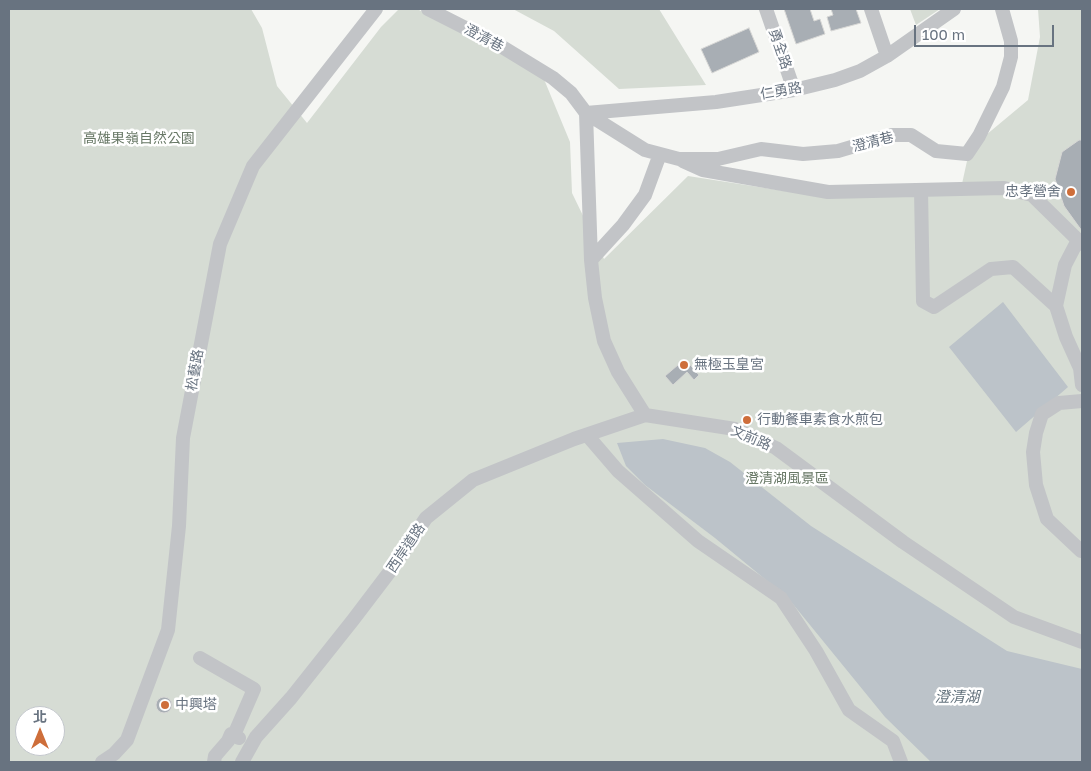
<!DOCTYPE html>
<meta charset="utf-8">
<style>
body{margin:0}
#map{position:relative;width:1091px;height:771px;overflow:hidden;background:#f5f6f3;font-family:"Golos Text","Noto Sans TC",sans-serif}
canvas{display:block}
.frame{position:absolute;inset:0;border:10px solid #687380;pointer-events:none}
.north{position:absolute;left:15px;top:706px;width:50px;height:50px;box-sizing:border-box;background:#fff;border:1px solid #c3c7cc;border-radius:50%;rotate:0deg;font-size:14px;font-weight:700;line-height:20px;text-align:center;color:#687380}
.north::after{content:'';display:block;margin:auto;width:18px;height:22px;background:#ce6e3a;clip-path:polygon(50% 0,100% 100%,50% 72%,0 100%)}
.scale{position:absolute;left:914px;top:25px;width:140px;height:22px;box-sizing:border-box;border:2px solid #687380;border-top:0;padding-left:6px;font-size:15px;line-height:18px;white-space:nowrap;color:#687380;-webkit-text-stroke:4px #fff;paint-order:stroke}
</style>
<div id="map">
<canvas width="1091" height="771"></canvas>
<div class="frame"></div>
<div class="north">北</div>
<div class="scale">100 m</div>
</div>
<script>
const c = document.querySelector('canvas').getContext('2d');
c.lineJoin = 'round';
function paint(path, color) {
  c.fillStyle = color;
  c.fill(path, 'evenodd');
}
function poly(rows) {
  const path = new Path2D();
  for (const r of rows) {
    if (r.length === 3) {
      path.moveTo(r[0] + r[2], r[1]);
      path.arc(r[0], r[1], r[2], 0, 2 * Math.PI);
      continue;
    }
    path.moveTo(r[0], r[1]);
    for (let i = 2; i < r.length; i += 2) path.lineTo(r[i], r[i + 1]);
  }
  return path;
}
function strokePath(path, color, width, dash) {
  c.strokeStyle = color;
  c.lineWidth = width;
  c.lineCap = dash ? 'butt' : 'round';
  c.setLineDash(dash || []);
  c.stroke(path);
}
function write(font, color, halo, rows, align = 'center') {
  c.font = font + ' "Golos Text","Noto Sans TC",sans-serif';
  c.lineWidth = 5;
  c.setLineDash([]);
  c.textBaseline = 'middle';
  c.strokeStyle = halo;
  c.fillStyle = color;
  for (const [text, x, y, turn = 0] of rows) {
    c.save();
    c.translate(x, y);
    c.rotate((+turn || 0) * Math.PI / 180);
    c.textAlign = isNaN(turn) ? turn : align;
    if (halo) c.strokeText(text, 0, 0);
    c.fillText(text, 0, 0);
    c.restore();
  }
}
paint(poly([
 [9,9,251,9,262,28,277,86,307,123,381,27,399,9,417,9,541,72,570,142,572,193,604,259,688,176,830,198,960,193,967,161,986,135,1028,100,1040,37,1038,9,1082,9,1082,762,9,762],
 [25,716,55,716,55,746,25,746],
 [513,9,659,9,706,85,619,89,554,31],
 [910,9,940,9,916,25]
]), '#d6dcd4');
paint(poly([
 [1003,302,1068,387,1016,432,949,347],
 [663,439,705,448,730,462,811,526,1007,651,1082,669,1082,762,931,762,885,717,788,598,715,538,645,485,626,466,617,443]
]), '#bcc3c9');
const building = poly([
 [784,9,810,9,814,21,820,19,825,34,796,44,784,9],
 [831,9,856,9,861,23,831,31,827,17,833,15,831,9],
 [749,28,759,52,712,73,701,49,749,28],
 [1079,140,1082,140,1082,231,1064,206,1055,179,1062,152,1079,140],
 [685,359,699,375,694,380,687,372,673,385,665,376,685,359],
 [164,705,8]
]);
paint(building, '#a8aeb4');
strokePath(building, '#d7d7d5', 1);
strokePath(poly([
 [428,9,499,45,553,78,571,93,586,113,645,150,679,159,718,159,761,149,803,154,838,151,892,135,911,135,936,151,967,154,979,136,1003,87,1011,57,1011,41,1002,9],
 [766,9,794,90],
 [871,9,887,56],
 [586,113,716,102,794,90,835,80,860,71,887,56,954,9],
 [586,113,591,260,595,298,604,341,618,372,645,415],
 [683,161,703,170,828,192,1004,188,1032,195,1082,244],
 [921,190,923,301,934,307,991,269,1013,267,1056,306],
 [1078,240,1065,265,1056,306,1066,337,1080,368,1082,385],
 [591,260,623,225,645,195,660,154],
 [587,435,618,471,698,541,781,598,816,651,849,710,893,741,901,762],
 [1081,551,1047,519,1036,485,1033,452,1036,433,1042,414,1059,403,1082,401],
 [200,658,254,689,234,735],
 [102,762,114,754,127,740,168,630,179,526,183,438,220,244,253,166,376,9],
 [214,762,215,756,228,741,231,734,239,738],
 [242,762,256,737,291,698,353,620,391,570,426,518,473,480,574,439,645,415,735,429,776,448,903,542,1014,617,1082,642]
]), '#c2c4c7', 14);
for (const [x, y, r, color] of [
 [1071,192,5,"#ce6e3a"],
 [684,365,5,"#ce6e3a"],
 [747,420,5,"#ce6e3a"],
 [165,705,5,"#ce6e3a"]
]) {
  const dot = new Path2D();
  dot.arc(x, y, r, 0, 2 * Math.PI);
  c.fillStyle = color;
  c.fill(dot);
  strokePath(dot, '#fff', 2);
}
write('14px', '#687380', '#fff', [
 ["澄清巷",484,38,28],
 ["勇全路",780,49,71],
 ["仁勇路",781,91,-10],
 ["澄清巷",873,142,-14],
 ["松藝路",195,370,-80],
 ["文前路",751,438,23],
 ["西岸道路",406,548,-56]
]);
write('14px', '#687866', '#fff', [
 ["高雄果嶺自然公園",139,139],
 ["澄清湖風景區",787,479]
]);
write('14px', '#687380', '#fff', [
 ["忠孝營舍",1061,192,"right"],
 ["無極玉皇宮",694,365],
 ["行動餐車素食水煎包",757,420],
 ["中興塔",175,705]
], 'left');
write('italic 15px', '#64737d', '#fff', [
 ["澄清湖",957,697]
]);
</script>
